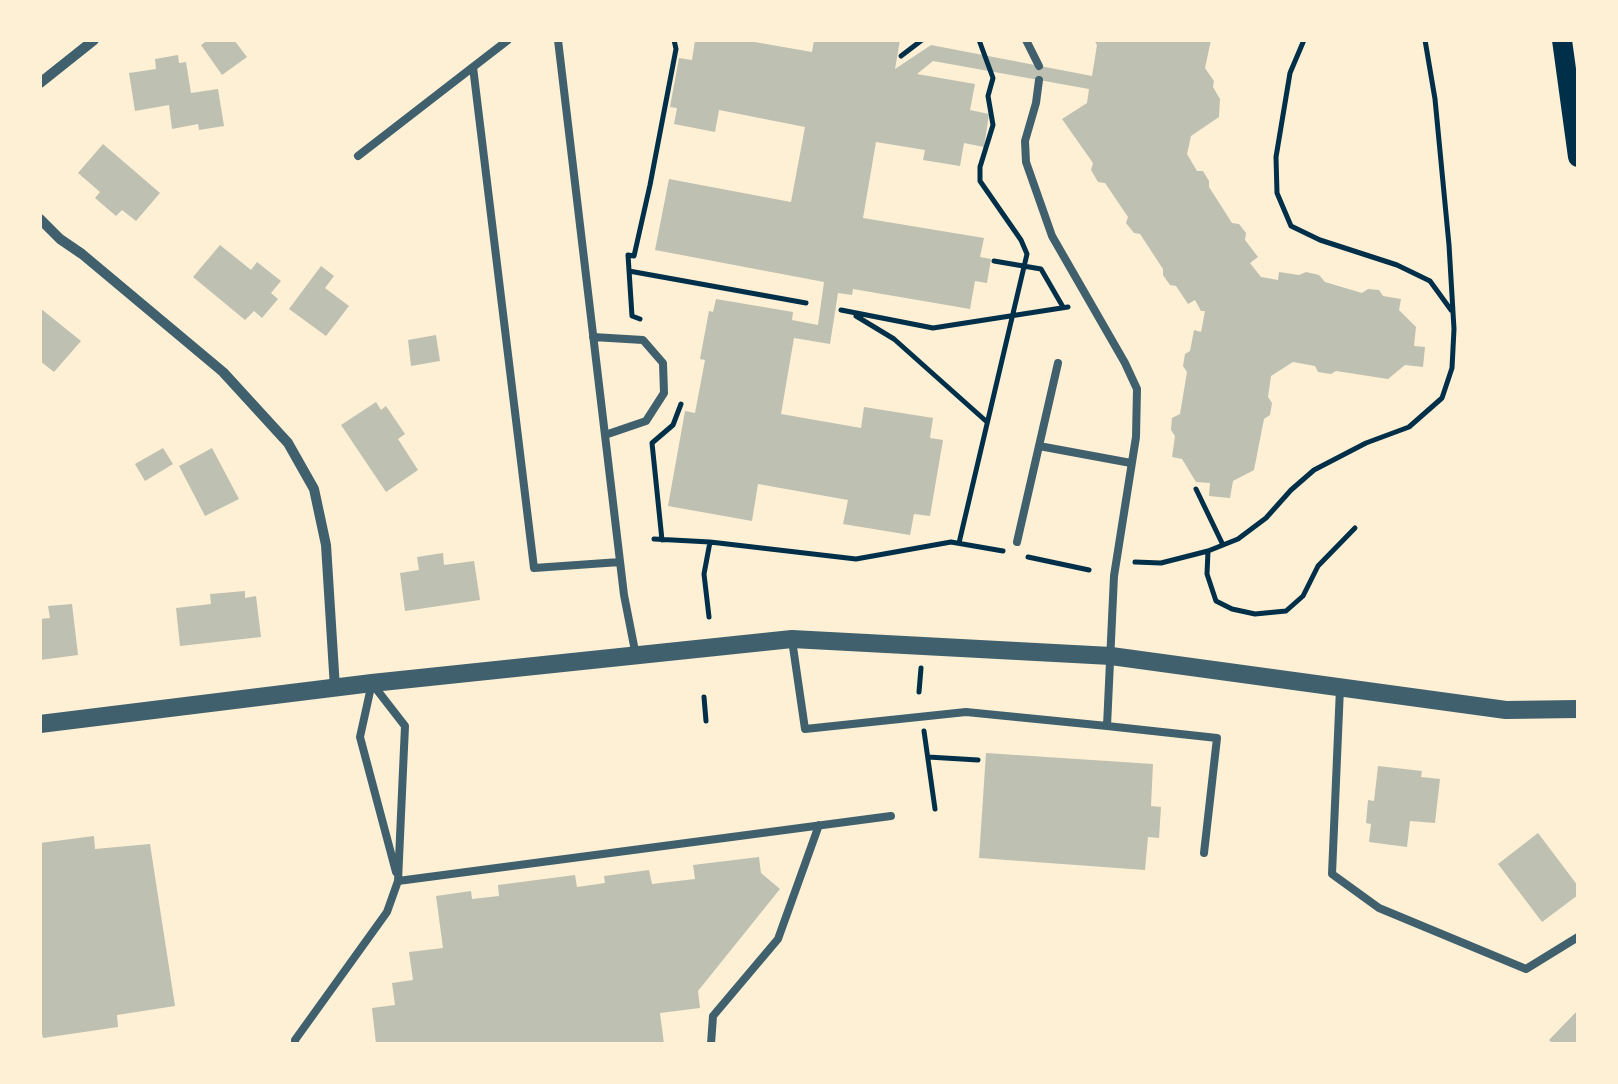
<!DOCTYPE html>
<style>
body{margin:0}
#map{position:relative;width:1618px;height:1084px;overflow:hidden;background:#fdf0d5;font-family:"IBM Plex Sans",sans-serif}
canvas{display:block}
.frame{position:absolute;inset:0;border:42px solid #fdf0d5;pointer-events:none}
</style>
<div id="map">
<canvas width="1618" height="1084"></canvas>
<div class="frame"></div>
</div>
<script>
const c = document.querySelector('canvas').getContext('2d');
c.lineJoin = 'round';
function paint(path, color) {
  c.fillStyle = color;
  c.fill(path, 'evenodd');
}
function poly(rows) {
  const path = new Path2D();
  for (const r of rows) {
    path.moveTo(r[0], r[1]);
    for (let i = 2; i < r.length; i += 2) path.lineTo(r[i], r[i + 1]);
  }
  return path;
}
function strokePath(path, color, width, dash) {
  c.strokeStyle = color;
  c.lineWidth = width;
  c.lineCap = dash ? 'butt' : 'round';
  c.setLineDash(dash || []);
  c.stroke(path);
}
paint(poly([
 [208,40,234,40,247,57,222,75,201,45],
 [695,40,743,40,812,52,814,40,900,40,895,69,931,45,1092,76,1097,45,1094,40,1211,40,1205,68,1214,81,1213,87,1220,99,1219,117,1191,136,1187,154,1197,171,1203,171,1209,181,1209,187,1232,223,1239,224,1246,233,1245,240,1258,257,1250,263,1261,277,1278,280,1279,272,1299,275,1306,272,1319,275,1325,282,1362,293,1368,289,1379,290,1383,296,1401,299,1399,310,1416,327,1414,346,1425,347,1423,367,1405,365,1388,379,1336,371,1331,374,1318,372,1315,366,1293,362,1271,376,1268,397,1272,403,1270,415,1264,419,1254,470,1233,481,1230,498,1209,496,1210,483,1196,482,1182,459,1172,457,1175,436,1171,430,1172,418,1180,414,1187,372,1183,366,1185,354,1190,351,1194,330,1201,332,1205,311,1201,311,1195,300,1188,304,1176,286,1170,285,1163,275,1163,269,1140,234,1134,233,1126,223,1128,217,1105,183,1098,182,1091,170,1093,163,1062,119,1087,103,1089,89,933,61,917,74,975,84,970,110,989,114,984,147,964,143,960,166,923,160,925,150,876,142,863,218,984,238,980,257,991,259,987,283,975,281,970,309,853,289,852,295,838,293,830,344,794,338,781,414,861,428,864,407,933,418,930,438,943,440,930,516,914,514,910,535,843,524,848,500,758,484,752,521,668,506,685,411,695,413,705,360,700,359,709,311,713,312,716,299,793,312,792,320,818,325,824,282,655,250,669,179,791,202,805,127,719,110,715,132,674,124,677,108,670,107,679,58,692,60],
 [178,55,179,63,186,62,191,93,218,89,224,126,199,130,198,124,172,129,169,105,135,111,129,73,156,69,155,59],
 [103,144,160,193,136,221,122,210,116,216,95,198,100,192,78,173],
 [220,245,251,270,257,262,281,281,271,293,278,299,262,318,254,311,245,320,193,277],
 [321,266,334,276,325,288,349,306,326,336,289,309],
 [40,308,81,341,54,372,40,361],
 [436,335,440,361,411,366,408,340],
 [376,402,381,410,386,406,405,434,398,439,418,470,386,492,341,425],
 [163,448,173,464,145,481,135,464],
 [212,448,239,499,205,516,179,466],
 [443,553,444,565,474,561,480,600,405,611,400,573,419,570,417,557],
 [245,591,245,598,256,596,261,637,180,646,176,608,211,604,210,594],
 [72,604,78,655,40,660,40,619,50,618,48,606],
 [986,753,1153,764,1151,806,1161,807,1159,838,1148,837,1145,870,979,858],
 [1378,766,1422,771,1421,777,1440,779,1435,823,1410,821,1407,847,1369,842,1371,824,1366,823,1368,800,1374,801],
 [1538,833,1578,886,1578,895,1542,922,1498,864],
 [94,836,95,849,150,844,175,1006,117,1015,118,1027,43,1038,40,1026,40,843],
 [759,857,761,873,780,889,698,991,700,1008,660,1013,664,1044,376,1044,372,1008,395,1005,392,983,413,980,409,952,443,948,436,896,471,891,472,899,499,896,498,885,575,875,577,887,605,883,604,876,649,870,652,884,695,879,693,865],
 [1578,1010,1578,1044,1553,1044,1549,1040]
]), '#bec0b2');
strokePath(poly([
 [1304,40,1290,73,1276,157,1277,193,1291,226,1320,240,1397,265,1430,281,1451,310],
 [901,56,922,40],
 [994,261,1041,269,1063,307],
 [629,271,806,303],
 [841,310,933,328,1068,307],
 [856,316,894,339,987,422],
 [640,319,632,316,628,255,634,256,650,185,676,49,674,40],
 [1196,489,1223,545],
 [654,539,710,542,856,559,951,542,1003,551],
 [662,540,652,443,673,425,681,404],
 [959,543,1027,254,1021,240,980,181,980,167,993,125,988,96,993,78,979,40],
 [1208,551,1207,574,1216,601,1232,609,1255,614,1286,611,1303,596,1318,566,1355,528],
 [1028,557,1089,570],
 [1135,562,1161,563,1208,551,1238,539,1266,518,1291,490,1314,470,1366,443,1409,427,1442,398,1452,368,1454,329,1449,245,1435,99,1425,40],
 [709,617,704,574,710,542],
 [919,692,921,668],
 [704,697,706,721],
 [924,731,935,809],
 [928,757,978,760]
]), '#003049', 5);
strokePath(poly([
 [508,40,473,67,534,568,620,562],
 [558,40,624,595,636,656],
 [1026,40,1039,66],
 [358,156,473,67],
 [593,337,643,340,663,363,664,393,646,421,605,435],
 [1039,446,1131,463],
 [1017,542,1058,363],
 [792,640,805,729,966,712,1107,726,1114,576,1136,437,1137,389,1125,363,1052,236,1026,162,1025,141,1036,103,1039,80],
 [371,687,360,737,396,872],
 [1340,688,1332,874,1379,908,1526,969,1578,937],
 [1107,726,1217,738,1204,853],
 [398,881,891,816],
 [295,1044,295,1040,387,912,398,881,405,726,374,686],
 [711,1044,713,1016,778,939,819,825]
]), '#3f606c', 8);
strokePath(poly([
 [40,83,94,40],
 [40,219,60,239,82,254,223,372,288,443,314,489,326,545,335,688]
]), '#3f606c', 10);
strokePath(poly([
 [40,724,372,683,792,639,1111,656,1506,710,1578,709]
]), '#3f606c', 18);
strokePath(poly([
 [1562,40,1578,157]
]), '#003049', 20);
</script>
